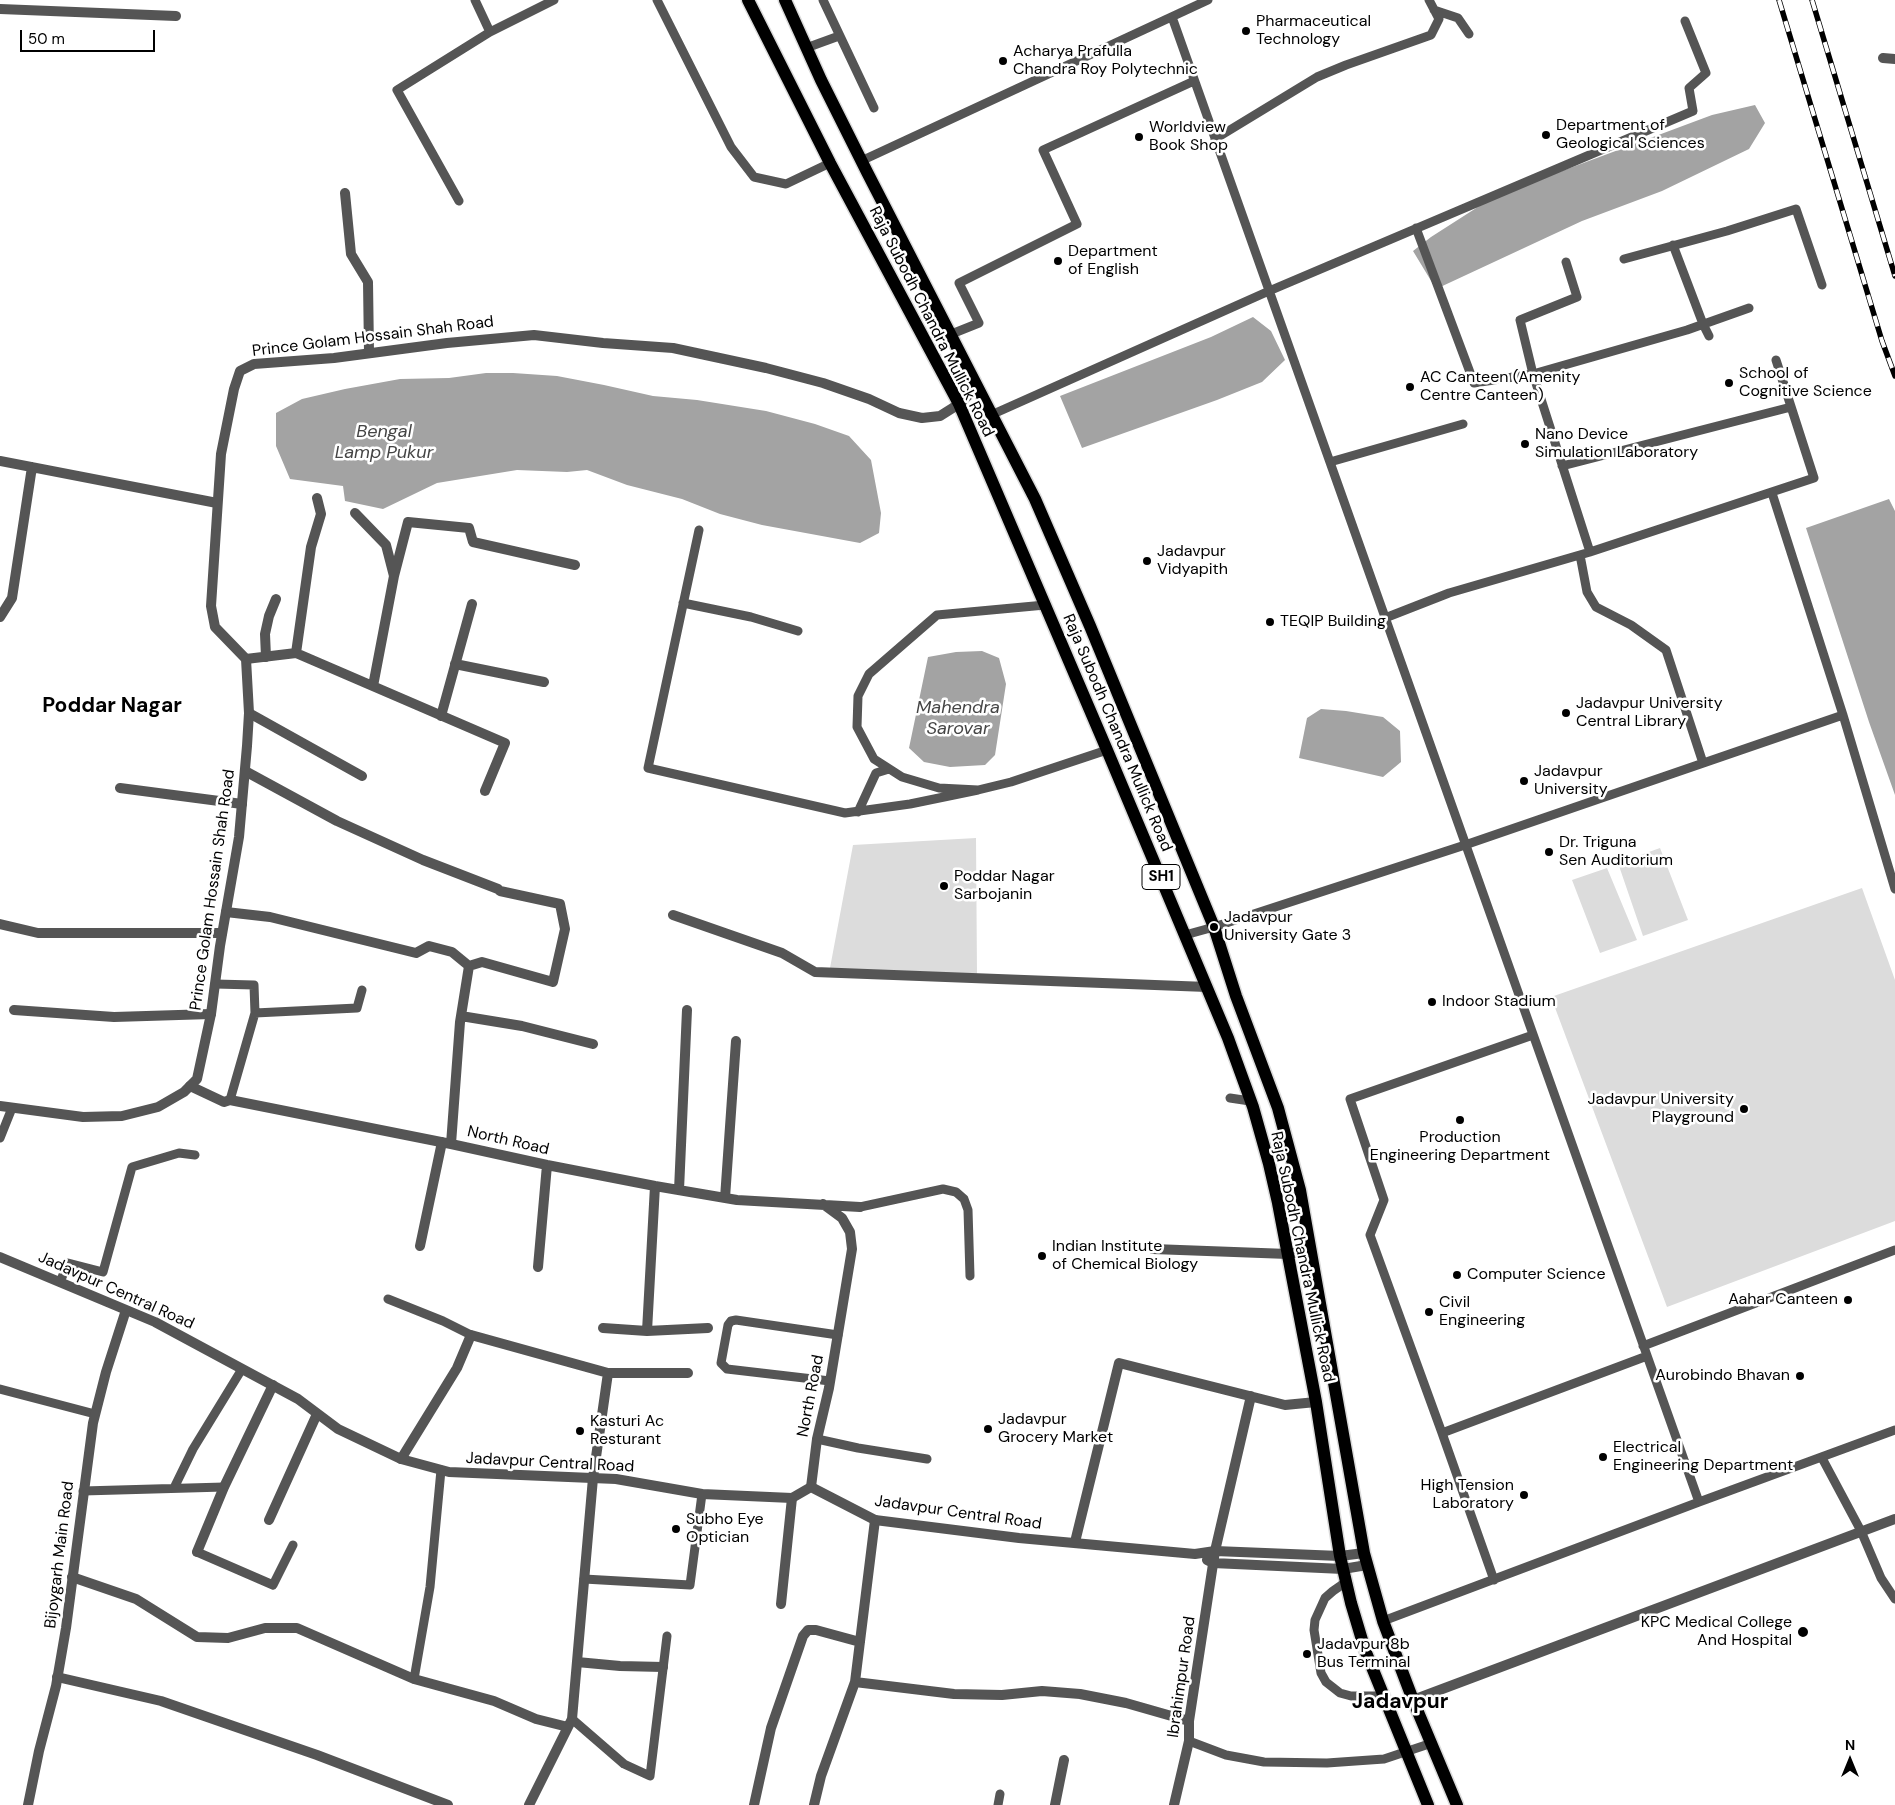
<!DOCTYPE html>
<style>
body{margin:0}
#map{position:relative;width:1895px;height:1805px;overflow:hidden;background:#fff;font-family:"DM Sans",sans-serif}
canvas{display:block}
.north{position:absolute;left:1825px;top:1735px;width:50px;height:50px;-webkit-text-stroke:4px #fff;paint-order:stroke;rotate:0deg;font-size:14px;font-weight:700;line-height:20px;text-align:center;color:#000}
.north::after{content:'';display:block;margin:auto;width:18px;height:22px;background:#000;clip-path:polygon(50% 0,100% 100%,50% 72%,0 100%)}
.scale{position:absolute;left:20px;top:30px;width:135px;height:22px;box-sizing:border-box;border:2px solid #000;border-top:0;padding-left:6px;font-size:15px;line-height:18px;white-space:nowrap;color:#000;-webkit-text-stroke:4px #fff;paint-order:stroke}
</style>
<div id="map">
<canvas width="1895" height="1805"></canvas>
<div class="north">N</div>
<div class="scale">50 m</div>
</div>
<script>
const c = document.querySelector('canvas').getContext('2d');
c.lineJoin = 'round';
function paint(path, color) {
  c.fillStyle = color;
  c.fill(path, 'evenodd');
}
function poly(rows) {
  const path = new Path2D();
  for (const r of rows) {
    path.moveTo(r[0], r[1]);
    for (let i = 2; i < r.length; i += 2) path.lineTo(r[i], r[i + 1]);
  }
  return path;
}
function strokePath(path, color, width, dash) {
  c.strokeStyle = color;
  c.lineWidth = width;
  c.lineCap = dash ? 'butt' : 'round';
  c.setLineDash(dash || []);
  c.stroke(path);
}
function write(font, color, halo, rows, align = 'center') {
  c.font = font + ' "DM Sans",sans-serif';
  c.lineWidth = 5;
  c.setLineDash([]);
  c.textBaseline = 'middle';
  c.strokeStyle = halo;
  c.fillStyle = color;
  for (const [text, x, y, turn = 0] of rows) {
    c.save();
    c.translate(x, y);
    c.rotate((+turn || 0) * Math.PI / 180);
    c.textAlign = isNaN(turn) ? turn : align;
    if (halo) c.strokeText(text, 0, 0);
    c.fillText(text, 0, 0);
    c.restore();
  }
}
paint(poly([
 [976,838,977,975,830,968,853,845],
 [1660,848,1688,920,1643,936,1618,863],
 [1607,868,1637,940,1600,953,1572,880],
 [1862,888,1895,980,1895,1221,1667,1307,1551,997]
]), '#dcdcdc');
paint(poly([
 [1755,105,1765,123,1749,149,1662,191,1582,221,1436,289,1413,251,1431,237,1495,196,1712,115],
 [1253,317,1271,331,1285,360,1262,382,1217,400,1082,448,1060,396,1211,337],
 [486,373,513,373,557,376,604,385,653,396,697,400,766,411,815,424,849,436,871,460,881,513,879,533,860,543,762,525,720,514,682,499,627,485,587,470,567,472,517,470,437,483,383,509,345,501,343,486,290,479,276,446,276,413,302,399,345,389,400,379,449,378],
 [1889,499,1895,511,1895,795,1869,722,1806,528],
 [982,651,999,658,1006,684,995,755,985,765,950,767,924,762,909,748,928,657,956,652],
 [1321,709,1346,711,1383,717,1400,731,1401,762,1383,777,1299,758,1307,718]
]), '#a3a3a3');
const primary = poly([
 [748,0,830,163,959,404,1107,750,1228,1038,1253,1107,1269,1164,1278,1203,1316,1402,1340,1556,1351,1603,1365,1650,1428,1805],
 [785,0,821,80,867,172,1035,499,1090,626,1214,927,1236,996,1278,1108,1300,1190,1364,1553,1383,1621,1413,1700,1457,1805]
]);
strokePath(primary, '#dbdbdb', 15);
strokePath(poly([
 [475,0,490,32],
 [657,0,731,147,754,177,786,184,830,163],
 [823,0,874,108],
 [1434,10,1458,18,1469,34],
 [1172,17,1699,1502],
 [806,48,839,36],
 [1215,139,1317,77,1346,65,1431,35,1439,19,1429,0],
 [861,161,1208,0],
 [459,201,397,90,490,32,554,0],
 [1416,228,1474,383,1533,374,1590,552],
 [1673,245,1703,324,1709,336],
 [1624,259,1727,231,1796,209,1822,285],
 [1566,262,1577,297,1520,320,1533,374,1687,330,1749,308],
 [949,335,979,323,959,283,1077,224,1043,150,1194,81],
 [991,415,1269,291,1693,111,1689,88,1706,73,1685,21],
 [1330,462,1463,424],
 [1562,466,1791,407],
 [1772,493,1843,715,1895,889],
 [699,530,648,768,845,813,910,804,978,790],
 [1580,555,1587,592,1596,607,1631,625,1666,650,1703,763],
 [683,603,751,617,798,631],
 [1045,605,937,615,869,674,858,696,857,727,874,759,902,777,939,788,978,790,1011,782,1107,750],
 [1385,618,1449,593,1590,552,1814,478,1776,360],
 [858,812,876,773,889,769],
 [1185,935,1214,927,1465,845,1843,715],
 [215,984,254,985,255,1013,230,1100],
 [255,1013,357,1008,362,990],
 [1533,1035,1350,1099,1384,1200,1370,1235,1442,1433,1647,1356],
 [1230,1098,1250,1101],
 [0,1138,12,1108],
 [860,1207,943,1189,956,1192,964,1199,968,1210,970,1276],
 [60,1282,68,1263,103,1272,132,1167,179,1153,195,1155],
 [388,1299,443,1321,471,1335],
 [1643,1346,1895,1250],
 [830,1381,727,1369,721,1363,728,1325,731,1321,736,1320,838,1335],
 [0,1389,95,1414],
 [1442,1433,1494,1580],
 [817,1439,858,1448,927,1459],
 [1822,1458,1861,1531,1881,1578,1895,1599],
 [174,1488,193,1449,242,1369],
 [83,1491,224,1487],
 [197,1552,273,1585,293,1545],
 [584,1579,690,1585,702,1494],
 [1346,1582,1333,1591,1325,1598,1315,1620,1314,1630,1321,1673,1326,1682,1340,1693,1351,1696,1384,1696],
 [1383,1621,1699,1502,1895,1430],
 [414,1679,430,1587,441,1470],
 [572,1719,624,1764,650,1776,667,1636],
 [1189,1741,1226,1755,1264,1762,1327,1763,1384,1759,1432,1743],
 [998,1805,1000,1794]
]), '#555', 9);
strokePath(poly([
 [0,9,176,16],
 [1883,58,1895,59],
 [345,193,351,254,368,282,369,352],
 [0,461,217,503],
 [355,513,386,545,394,576,373,686],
 [394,576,408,522,469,528,473,542,575,565],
 [0,617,12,598,32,467],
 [296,653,311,547,321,514,317,498],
 [266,657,265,634,269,616,276,599],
 [246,659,296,653,505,743,485,791],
 [455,664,544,682],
 [249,713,362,776],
 [441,716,472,604],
 [245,771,337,821,423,860,498,889,500,891,560,904,565,929,553,982,482,962,469,966,460,1022,451,1144],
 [120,788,242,804],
 [226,912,270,917,416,953,429,946,452,952,469,966],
 [673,915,782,953,815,972,1207,987],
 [0,924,38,933,222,933],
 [14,1010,114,1017,211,1014],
 [461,1016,522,1026,593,1044],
 [190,1086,224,1102,230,1100,451,1144,547,1165,655,1186,737,1200,860,1207],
 [679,1190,687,1010],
 [725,1198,736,1041],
 [420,1246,442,1142],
 [1153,1249,1288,1254,1311,1250],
 [538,1267,547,1165],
 [603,1328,647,1331,708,1328],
 [647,1331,655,1186],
 [608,1373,688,1373],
 [401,1459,457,1368,471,1335,608,1373,593,1478,572,1719,529,1805],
 [811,1487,817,1439,829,1388,852,1249,850,1232,842,1218,823,1204],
 [269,1520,317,1414],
 [1075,1542,1119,1363,1285,1405,1316,1402],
 [1215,1551,1251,1396],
 [197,1552,224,1487,273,1385],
 [72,1577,136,1599,197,1637,228,1638,265,1628,297,1628,414,1679,494,1701,536,1719,568,1727],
 [781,1604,792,1498],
 [577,1662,620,1666,663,1667],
 [57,1677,161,1701,317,1755,448,1805],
 [855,1682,875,1520],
 [1413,1700,1895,1519],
 [754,1805,771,1728,803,1636,808,1630,816,1630,860,1642],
 [814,1805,821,1776,855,1682,954,1694,1002,1695,1042,1691,1080,1694,1126,1703,1189,1721],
 [1055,1805,1064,1760]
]), '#555', 10);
strokePath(poly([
 [0,1106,83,1117,122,1116,158,1107,184,1092,197,1079,211,1014,220,946,239,837,247,746,249,713,246,659,215,627,211,606,221,454,234,389,240,371,254,364,334,358,447,343,534,335,603,343,673,348,766,368,823,383,869,399,899,413,922,418,940,416,959,404,976,388],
 [0,1257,155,1322,298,1399,338,1429,401,1459,449,1472,616,1479,702,1494,792,1498,811,1487,875,1520,1019,1538,1195,1554,1215,1551,1340,1556,1364,1553],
 [1207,1560,1213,1563,1343,1569,1367,1565],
 [28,1805,39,1751,56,1686,66,1628,93,1423,106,1372,126,1310],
 [1174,1805,1189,1741,1189,1721,1215,1551]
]), '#555', 10);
strokePath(primary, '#000', 12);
const rail = poly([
 [1779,0,1882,341,1895,376],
 [1812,0,1895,276]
]);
strokePath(rail, '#000', 5.5);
strokePath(rail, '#fff', 4, [11]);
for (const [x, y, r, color] of [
 [1246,31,5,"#000"],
 [1003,61,5,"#000"],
 [1546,135,5,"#000"],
 [1139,137,5,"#000"],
 [1058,261,5,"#000"],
 [1729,383,5,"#000"],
 [1410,387,5,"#000"],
 [1525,444,5,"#000"],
 [1147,561,5,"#000"],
 [1270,622,5,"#000"],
 [1566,713,5,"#000"],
 [1524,781,5,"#000"],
 [1549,852,5,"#000"],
 [944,886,5,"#000"],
 [1214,927,5,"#000"],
 [1432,1002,5,"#000"],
 [1744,1109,5,"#000"],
 [1460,1120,5,"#000"],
 [1042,1256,5,"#000"],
 [1457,1275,5,"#000"],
 [1848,1300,5,"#000"],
 [1429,1312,5,"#000"],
 [1800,1376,5,"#000"],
 [988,1429,5,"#000"],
 [580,1431,5,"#000"],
 [1603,1457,5,"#000"],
 [1524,1495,5,"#000"],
 [676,1529,5,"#000"],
 [1803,1632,6,"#000"],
 [1307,1654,5,"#000"]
]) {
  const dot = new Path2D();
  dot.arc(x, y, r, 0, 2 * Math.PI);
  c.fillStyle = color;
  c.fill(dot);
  strokePath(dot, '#fff', 2);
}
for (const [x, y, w] of [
 [1161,877,38]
]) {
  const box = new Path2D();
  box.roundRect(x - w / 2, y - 12.5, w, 25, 4);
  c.fillStyle = '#fff';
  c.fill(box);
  strokePath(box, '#000', 1);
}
write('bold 15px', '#000', null, [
 ["SH1",1161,877]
]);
write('16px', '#000', '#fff', [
 ["Pharmaceutical",1256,22],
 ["Technology",1256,40],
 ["Acharya Prafulla",1013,52],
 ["Chandra Roy Polytechnic",1013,70],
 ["Department of",1556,126],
 ["Geological Sciences",1556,144],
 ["Worldview",1149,128],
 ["Book Shop",1149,146],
 ["Department",1068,252],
 ["of English",1068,270],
 ["School of",1739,374],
 ["Cognitive Science",1739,392],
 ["AC Canteen (Amenity",1420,378],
 ["Centre Canteen)",1420,396],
 ["Nano Device",1535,435],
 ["Simulation Laboratory",1535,453],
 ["Jadavpur",1157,552],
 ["Vidyapith",1157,570],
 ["TEQIP Building",1280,622],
 ["Jadavpur University",1576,704],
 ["Central Library",1576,722],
 ["Jadavpur",1534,772],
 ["University",1534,790],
 ["Dr. Triguna",1559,843],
 ["Sen Auditorium",1559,861],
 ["Poddar Nagar",954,877],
 ["Sarbojanin",954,895],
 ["Jadavpur",1224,918],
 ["University Gate 3",1224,936],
 ["Indoor Stadium",1442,1002],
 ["Jadavpur University",1734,1100,"right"],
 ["Playground",1734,1118,"right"],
 ["Production",1460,1138,"center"],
 ["Engineering Department",1460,1156,"center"],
 ["Indian Institute",1052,1247],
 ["of Chemical Biology",1052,1265],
 ["Computer Science",1467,1275],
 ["Aahar Canteen",1838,1300,"right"],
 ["Civil",1439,1303],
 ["Engineering",1439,1321],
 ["Aurobindo Bhavan",1790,1376,"right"],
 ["Jadavpur",998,1420],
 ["Grocery Market",998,1438],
 ["Kasturi Ac",590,1422],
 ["Resturant",590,1440],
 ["Electrical",1613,1448],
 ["Engineering Department",1613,1466],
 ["High Tension",1514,1486,"right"],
 ["Laboratory",1514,1504,"right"],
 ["Subho Eye",686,1520],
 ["Optician",686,1538],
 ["KPC Medical College",1792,1623,"right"],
 ["And Hospital",1792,1641,"right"],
 ["Jadavpur 8b",1317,1645],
 ["Bus Terminal",1317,1663]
], 'left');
write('16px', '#000', '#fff', [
 ["Raja Subodh Chandra Mullick Road",931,322,63],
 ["Prince Golam Hossain Shah Road",373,337,-7],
 ["Raja Subodh Chandra Mullick Road",1117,733,67],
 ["Prince Golam Hossain Shah Road",213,890,-82],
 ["North Road",508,1141,13],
 ["Raja Subodh Chandra Mullick Road",1302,1257,78],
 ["Jadavpur Central Road",116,1291,24],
 ["North Road",811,1396,-79],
 ["Jadavpur Central Road",550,1463,3],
 ["Jadavpur Central Road",958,1513,8],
 ["Bijoygarh Main Road",60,1555,-83],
 ["Ibrahimpur Road",1182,1677,-82]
]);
write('italic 18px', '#444', '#fff', [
 ["Bengal",384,432],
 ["Lamp Pukur",384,453],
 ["Mahendra",958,708],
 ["Sarovar",958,729]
]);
write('bold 21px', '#000', '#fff', [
 ["Poddar Nagar",112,706],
 ["Jadavpur",1400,1702]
]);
</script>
